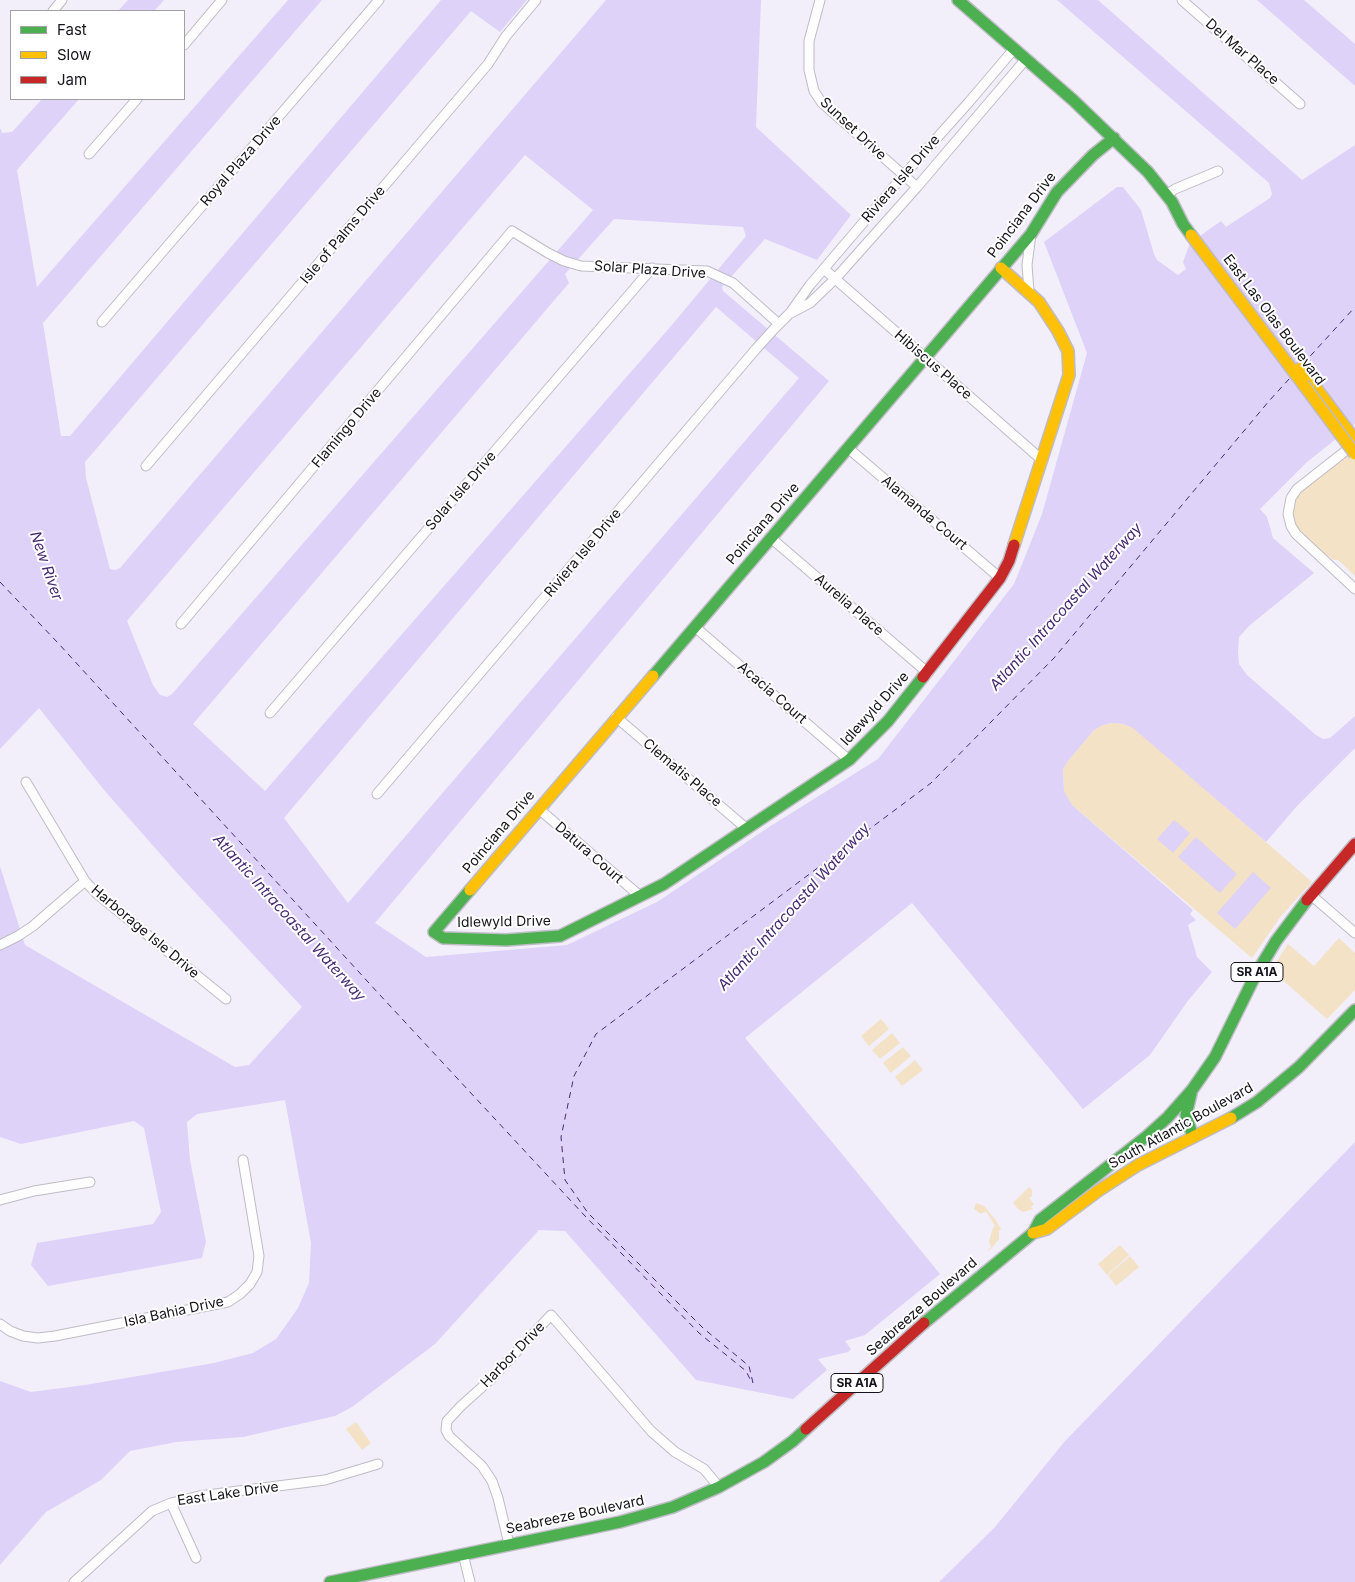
<!DOCTYPE html>
<style>
body{margin:0}
#map{position:relative;width:1355px;height:1582px;overflow:hidden;background:#f2effa;font-family:Inter,sans-serif}
canvas{display:block}
.legend{position:absolute;left:10px;top:10px;width:175px;height:90px;box-sizing:border-box;background:#fff;border:1px solid #a1a1a4;margin:0;padding:6px 9px;list-style:none;font-size:15px;color:#15131b}
.legend li{display:flex;align-items:center;gap:10px;height:25px}
.legend b{width:25px;border:1px solid #a1a1a4}
</style>
<div id="map">
<canvas width="1355" height="1582"></canvas>
<ul class="legend">
<li><b style="height:6px;background:#4caf50"></b>Fast</li>
<li><b style="height:6px;background:#ffc107"></b>Slow</li>
<li><b style="height:6px;background:#c62828"></b>Jam</li>
</ul>
</div>
<script>
const c = document.querySelector('canvas').getContext('2d');
c.lineJoin = 'round';
function paint(path, color) {
  c.fillStyle = color;
  c.fill(path, 'evenodd');
}
function poly(rows) {
  const path = new Path2D();
  for (const r of rows) {
    path.moveTo(r[0], r[1]);
    for (let i = 2; i < r.length; i += 2) path.lineTo(r[i], r[i + 1]);
  }
  return path;
}
function strokePath(path, color, width, dash) {
  c.strokeStyle = color;
  c.lineWidth = width;
  c.lineCap = dash ? 'butt' : 'round';
  c.setLineDash(dash || []);
  c.stroke(path);
}
function write(font, color, halo, rows, align = 'center') {
  c.font = font + ' Inter,sans-serif';
  c.lineWidth = 4;
  c.setLineDash([]);
  c.textBaseline = 'middle';
  c.strokeStyle = halo;
  c.fillStyle = color;
  for (const [text, x, y, turn = 0] of rows) {
    c.save();
    c.translate(x, y);
    c.rotate((+turn || 0) * Math.PI / 180);
    c.textAlign = isNaN(turn) ? turn : align;
    if (halo) c.strokeText(text, 0, 0);
    c.fillText(text, 0, 0);
    c.restore();
  }
}
paint(poly([
 [1355,447,1355,576,1338,560,1333,560,1329,556,1327,558,1303,537,1294,526,1292,513,1294,501,1303,490],
 [1112,723,1124,724,1133,727,1312,882,1281,916,1252,958,1072,805,1064,791,1063,769,1068,761,1094,730,1103,725],
 [1339,938,1355,953,1355,990,1327,1019,1271,970,1288,944,1314,966],
 [881,1019,889,1029,869,1046,861,1036],
 [892,1033,900,1043,880,1059,872,1050],
 [903,1047,911,1056,891,1073,883,1063],
 [915,1060,923,1070,902,1086,895,1077],
 [1029,1187,1032,1190,1032,1196,1029,1198,1034,1204,1031,1207,1033,1209,1023,1212,1018,1209,1013,1203],
 [976,1203,984,1206,995,1219,1001,1229,999,1231,999,1239,992,1248,986,1252,991,1247,989,1241,993,1228,995,1226,986,1211,981,1214,974,1209],
 [1120,1245,1129,1255,1107,1275,1098,1264],
 [1130,1256,1139,1267,1116,1286,1108,1275],
 [356,1422,371,1443,362,1450,346,1429]
]), '#f3e2c5');
paint(poly([
 [128,0,164,0,154,11,118,11],
 [288,0,322,0,43,323,61,436,70,436,441,0,527,0,500,32,471,11,85,462,86,478,110,569,115,570,120,568,606,0,761,0,756,127,851,215,817,260,765,239,722,287,723,291,829,381,375,923,426,957,567,945,657,902,769,827,878,759,1014,584,1042,514,1087,353,1044,242,1117,187,1123,187,1141,210,1154,254,1157,260,1178,275,1186,269,1183,262,1190,243,1221,221,1226,227,1270,198,1272,194,1269,183,1057,0,1098,0,1302,180,1355,145,1355,424,1307,462,1260,509,1267,517,1273,538,1314,573,1249,626,1239,637,1238,652,1239,664,1247,675,1316,735,1323,739,1330,738,1355,716,1355,748,1297,806,1266,842,1133,728,1124,724,1112,723,1103,725,1094,730,1068,761,1063,769,1064,791,1072,805,1193,910,1190,914,1196,920,1188,925,1197,957,1212,972,1187,1002,1150,1055,1083,1109,912,903,745,1038,838,1149,940,1274,865,1335,845,1341,851,1349,848,1352,818,1359,827,1370,793,1399,696,1380,565,1231,539,1230,435,1344,352,1407,335,1416,243,1437,176,1442,130,1451,101,1480,46,1512,0,1565,0,1381,31,1392,85,1385,214,1363,253,1353,276,1339,298,1308,309,1283,311,1243,285,1100,197,1114,187,1122,190,1160,206,1242,202,1258,48,1286,31,1265,37,1243,153,1224,161,1212,144,1128,134,1121,21,1144,0,1137,0,866,25,945,235,1067,249,1065,302,1007,178,874,104,790,39,708,0,749,0,128,2,133,12,132,42,99,79,99,17,170,37,287],
 [525,155,593,210,172,694,167,697,160,695,153,685,127,621],
 [614,219,743,227,746,236,671,326,265,791,193,724,569,283,565,274],
 [716,307,799,378,348,903,284,818],
 [1257,0,1304,0,1355,44,1355,86],
 [1174,820,1190,833,1173,853,1157,839],
 [1196,837,1237,874,1220,893,1178,857],
 [1253,872,1271,888,1235,929,1217,913],
 [1355,1142,1355,1582,939,1582,995,1527,1065,1441]
]), '#ded2f9');
strokePath(poly([
 [1303,364,1355,307],
 [0,582,58,643,379,994,585,1216,699,1333,746,1371,752,1383],
 [753,1383,749,1366,703,1328,588,1213,565,1180,561,1137,574,1076,596,1034,931,783,1054,658,1269,401,1290,378]
]), '#462a72', 1, [6, 5]);
const street = poly([
 [820,0,809,41,809,70,814,91,822,103,917,187],
 [1182,0,1300,104],
 [53,11,62,0],
 [184,45,222,0],
 [89,154,137,99],
 [1166,195,1175,189,1218,171],
 [824,269,1042,460],
 [1029,291,1027,265,1031,234],
 [791,313,810,303,835,279,917,187,1026,59],
 [102,322,379,0],
 [1353,445,1297,489,1291,498,1288,514,1291,526,1296,534,1355,589],
 [848,448,1000,578],
 [146,466,488,64,506,36,536,0],
 [771,538,928,673],
 [181,624,512,231,548,253,564,261,581,266,707,271,733,283,779,324],
 [695,627,849,760],
 [270,713,652,268],
 [616,717,747,829],
 [26,782,85,881,96,893,226,999],
 [377,794,756,349,774,329,790,313,810,285,903,176,969,102,1014,49],
 [539,809,640,896],
 [1311,895,1355,933],
 [0,945,18,936,33,926,85,881],
 [0,1200,34,1191,90,1182],
 [0,1324,10,1331,23,1336,38,1338,55,1336,228,1302,240,1294,250,1284,257,1272,259,1256,243,1160],
 [171,1503,196,1558],
 [509,1544,498,1498,492,1481,482,1466,449,1436,446,1430,447,1421,461,1406,491,1379,551,1315,651,1431,675,1452,704,1469,719,1487],
 [463,1554,470,1582],
 [74,1582,152,1511,171,1503,199,1496,325,1480,378,1464]
]);
const fast = poly([
 [958,0,1073,100,1148,172,1172,202,1183,224,1191,235],
 [653,676,1031,234,1057,192,1093,155,1114,138],
 [470,890,434,932,443,938,506,940,560,936,664,884,849,760,888,721,923,677],
 [1191,1094,1186,1115,1193,1137],
 [1231,1118,1257,1102,1299,1067,1355,1010],
 [924,1323,1033,1233,1040,1220,1147,1136,1168,1117,1192,1090,1215,1057,1256,974,1276,941,1307,900],
 [330,1582,620,1522,673,1507,719,1487,764,1462,793,1441,806,1429]
]);
const slow = poly([
 [1191,235,1303,384],
 [1001,268,1039,302,1058,331,1068,351,1069,375,1014,545],
 [1301,368,1355,440],
 [470,890,653,676],
 [1033,1233,1047,1229,1098,1191,1138,1165,1231,1118]
]);
const jam = poly([
 [923,677,1000,578,1009,561,1014,545],
 [1307,900,1355,844],
 [806,1429,924,1323]
]);
strokePath(street, '#bebcc5', 11);
strokePath(fast, '#bebcc5', 14);
strokePath(slow, '#bebcc5', 14);
strokePath(jam, '#bebcc5', 14);
strokePath(street, '#fdfdfe', 9);
strokePath(fast, '#4caf50', 11);
strokePath(slow, '#ffc107', 11);
strokePath(jam, '#c62828', 11);
const slowBridge = poly([
 [1303,384,1355,454]
]);
strokePath(slowBridge, '#bebcc5', 14, []);
strokePath(slowBridge, '#ffc107', 11);
for (const [x, y, w] of [
 [1257,972,52],
 [857,1383,52]
]) {
  const box = new Path2D();
  box.roundRect(x - w / 2, y - 9.5, w, 19, 4);
  c.fillStyle = '#fff';
  c.fill(box);
  strokePath(box, '#15131b', 1);
}
write('bold 12px', '#15131b', null, [
 ["SR A1A",1257,972],
 ["SR A1A",857,1383]
]);
write('14px', '#15131b', '#fff', [
 ["Del Mar Place",1242,52,41],
 ["Sunset Drive",853,129,43],
 ["Royal Plaza Drive",241,161,-49],
 ["Riviera Isle Drive",901,179,-49],
 ["Poinciana Drive",1022,215,-53],
 ["Isle of Palms Drive",343,235,-50],
 ["Solar Plaza Drive",650,270,4],
 ["East Las Olas Boulevard",1274,320,53],
 ["Hibiscus Place",933,365,41],
 ["Flamingo Drive",347,428,-50],
 ["Solar Isle Drive",461,491,-49],
 ["Alamanda Court",924,513,40],
 ["Poinciana Drive",763,524,-49],
 ["Riviera Isle Drive",583,553,-50],
 ["Aurelia Place",849,605,41],
 ["Acacia Court",772,693,41],
 ["Idlewyld Drive",875,709,-48],
 ["Clematis Place",682,773,40],
 ["Poinciana Drive",499,832,-50],
 ["Datura Court",589,853,41],
 ["Idlewyld Drive",504,922,-1],
 ["Harborage Isle Drive",145,932,40],
 ["South Atlantic Boulevard",1181,1126,-29],
 ["Seabreeze Boulevard",922,1307,-41],
 ["Isla Bahia Drive",174,1312,-12],
 ["Harbor Drive",513,1355,-46],
 ["East Lake Drive",228,1494,-8],
 ["Seabreeze Boulevard",575,1515,-12]
]);
write('italic 15px', '#462a72', '#fff', [
 ["New River",46,566,71],
 ["Atlantic Intracoastal Waterway",1066,607,-48],
 ["Atlantic Intracoastal Waterway",794,907,-48],
 ["Atlantic Intracoastal Waterway",289,918,48]
]);
</script>
